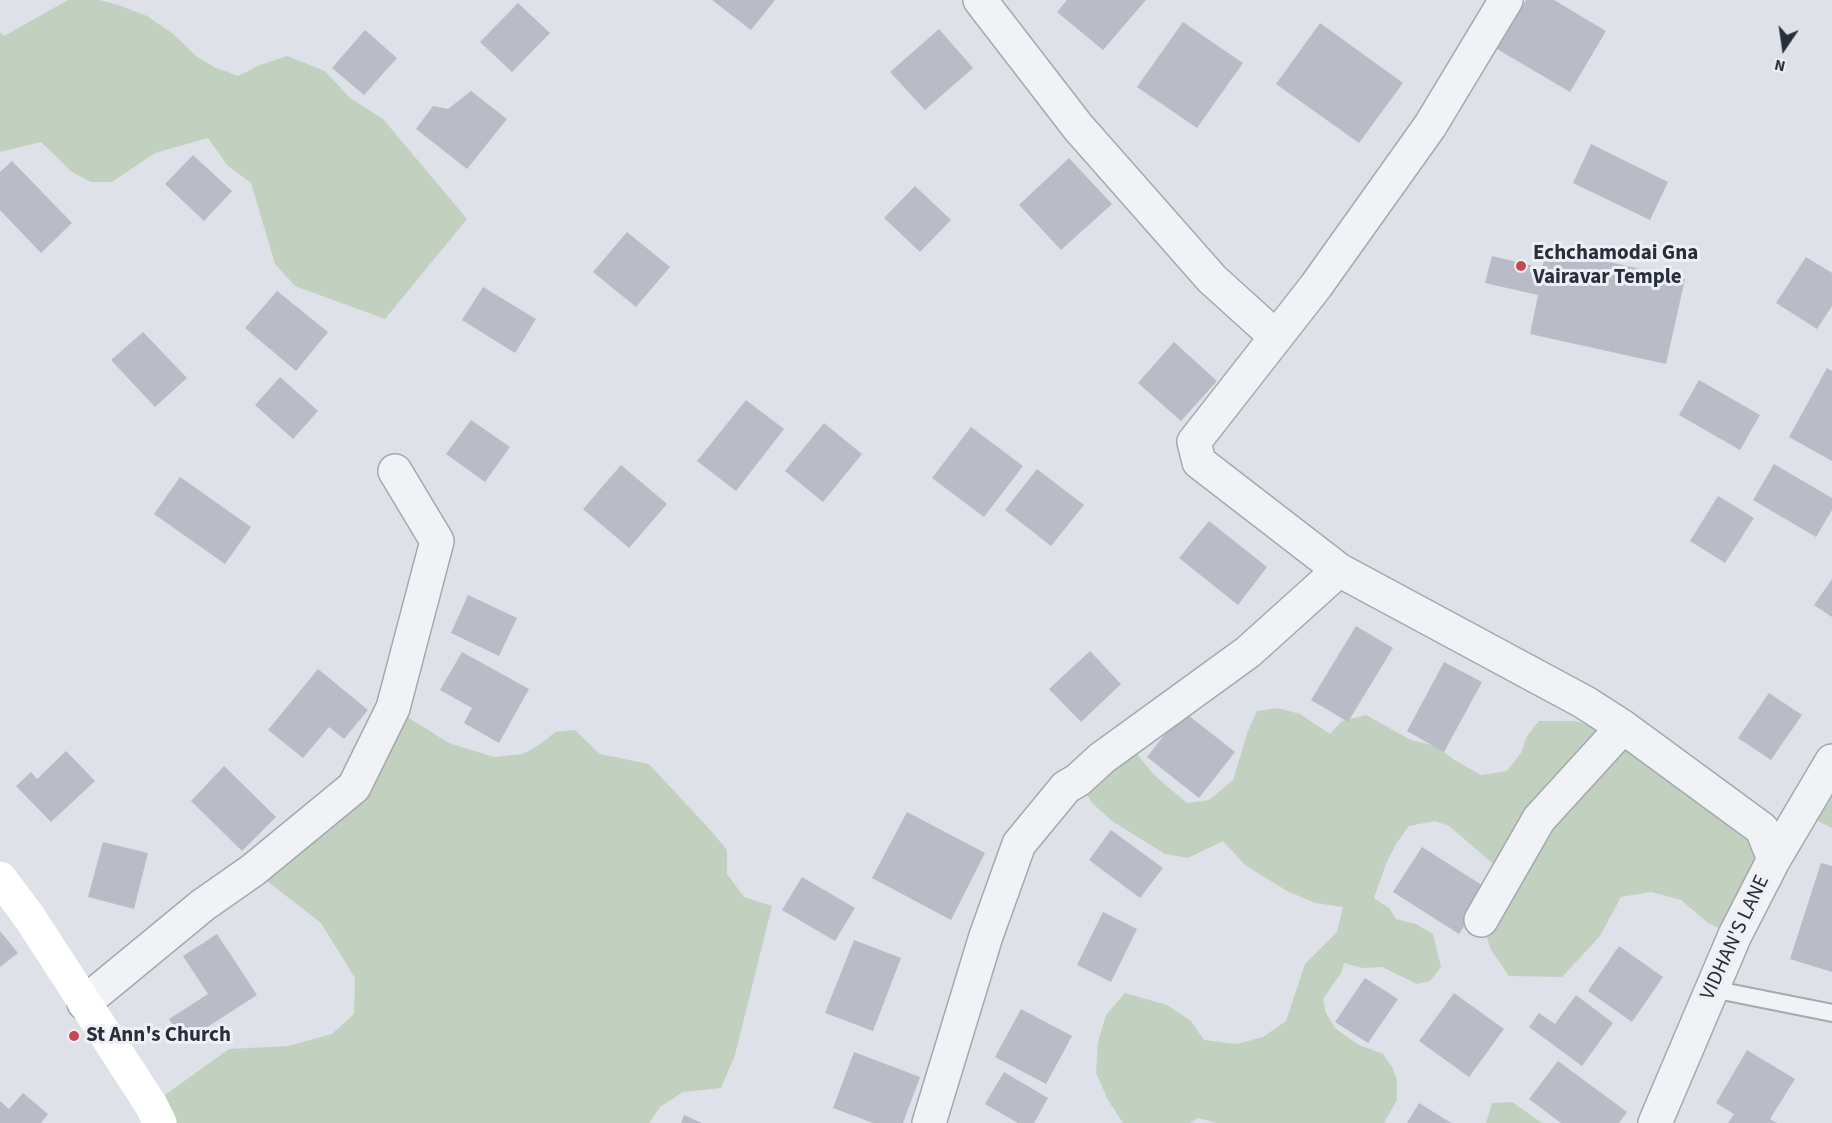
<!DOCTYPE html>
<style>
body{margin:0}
#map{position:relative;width:1832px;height:1123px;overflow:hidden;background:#dee1e7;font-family:"Source Sans 3",sans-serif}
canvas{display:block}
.north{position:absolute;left:1754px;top:18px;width:60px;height:60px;-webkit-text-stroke:4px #edf0f4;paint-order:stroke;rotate:193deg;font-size:16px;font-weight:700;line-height:24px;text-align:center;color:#282e3c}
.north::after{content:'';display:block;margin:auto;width:21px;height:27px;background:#282e3c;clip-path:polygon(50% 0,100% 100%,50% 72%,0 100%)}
</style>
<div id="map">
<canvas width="1832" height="1123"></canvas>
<div class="north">N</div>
</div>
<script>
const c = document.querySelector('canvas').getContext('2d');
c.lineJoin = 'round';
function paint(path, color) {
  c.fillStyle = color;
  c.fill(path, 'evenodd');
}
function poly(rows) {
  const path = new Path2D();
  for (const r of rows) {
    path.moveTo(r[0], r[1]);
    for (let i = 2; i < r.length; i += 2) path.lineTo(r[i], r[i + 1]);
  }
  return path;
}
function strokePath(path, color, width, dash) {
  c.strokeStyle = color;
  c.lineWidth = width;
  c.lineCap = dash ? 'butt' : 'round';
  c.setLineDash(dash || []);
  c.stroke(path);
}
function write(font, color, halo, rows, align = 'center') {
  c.font = font + ' "Source Sans 3",sans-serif';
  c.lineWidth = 6;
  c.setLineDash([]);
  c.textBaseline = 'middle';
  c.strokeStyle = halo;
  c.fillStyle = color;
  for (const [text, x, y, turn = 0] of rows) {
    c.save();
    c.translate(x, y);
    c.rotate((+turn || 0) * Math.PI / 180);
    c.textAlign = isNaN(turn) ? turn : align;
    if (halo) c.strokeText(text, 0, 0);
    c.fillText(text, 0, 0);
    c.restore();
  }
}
paint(poly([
 [68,0,99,0,118,5,147,16,172,33,196,56,214,67,238,76,260,65,287,56,325,71,350,98,383,119,467,219,385,319,295,286,275,264,251,183,227,165,208,138,155,153,112,182,91,182,72,172,41,142,0,152,0,32,4,36],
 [393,708,449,743,494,757,523,754,542,743,555,732,575,730,600,754,649,764,712,832,727,850,727,874,744,897,772,906,735,1055,721,1088,683,1092,660,1107,649,1123,160,1123,151,1105,229,1049,288,1046,332,1034,354,1014,355,978,321,923,253,870,354,787],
 [1278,708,1300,714,1330,734,1342,721,1366,715,1411,740,1436,746,1456,761,1481,775,1507,771,1521,753,1527,736,1539,721,1575,721,1599,728,1623,727,1774,859,1735,935,1708,923,1681,900,1651,892,1621,897,1600,936,1562,977,1509,976,1491,950,1481,920,1497,867,1449,826,1435,821,1409,826,1396,844,1386,864,1374,898,1389,908,1396,919,1416,924,1433,934,1441,967,1430,981,1417,984,1382,967,1362,968,1344,963,1341,973,1323,999,1326,1013,1335,1028,1357,1044,1383,1054,1392,1067,1397,1080,1397,1100,1384,1123,1216,1123,1198,1118,1190,1123,1123,1123,1108,1100,1096,1073,1098,1042,1106,1015,1125,993,1167,1005,1191,1021,1204,1040,1237,1044,1263,1037,1286,1021,1305,964,1337,932,1343,907,1315,903,1287,891,1245,865,1223,841,1188,858,1165,854,1112,821,1092,803,1078,780,1120,754,1137,754,1154,775,1187,803,1209,800,1233,780,1248,731,1257,711],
 [1832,761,1832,828,1801,813],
 [1512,1102,1542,1123,1486,1123,1492,1103]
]), '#c2d0c0');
paint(poly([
 [712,0,775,0,751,30],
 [1067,0,1146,0,1103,50,1057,12],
 [1526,0,1554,0,1606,31,1570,92,1497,49],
 [518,3,550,33,512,72,480,42],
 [1183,22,1243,63,1197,128,1137,87],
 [1320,23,1403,83,1359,143,1276,84],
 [939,29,973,68,925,110,890,72],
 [365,30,397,58,364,95,332,68],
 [471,91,507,119,467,169,416,129,433,106,448,109],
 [1591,144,1668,182,1650,220,1573,183],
 [193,155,232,191,204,221,165,184],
 [1069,158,1112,204,1061,250,1019,205],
 [12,161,72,223,41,253,0,210,0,172],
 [915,186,951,220,920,252,884,218],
 [627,232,670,267,636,307,593,272],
 [1547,248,1685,279,1666,364,1530,334,1538,295,1485,283,1492,256,1542,268],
 [1806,257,1832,273,1832,306,1817,329,1776,303],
 [483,287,536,319,515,353,462,320],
 [277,291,328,332,296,371,245,328],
 [143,332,187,378,155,407,111,360],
 [1174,342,1217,381,1181,421,1138,383],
 [1827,368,1832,371,1832,461,1789,437],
 [280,377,318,411,293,439,255,405],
 [1699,380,1760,415,1740,450,1679,415],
 [746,400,784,429,736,491,697,461],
 [471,420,510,447,485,482,446,454],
 [824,423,862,454,823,502,785,471],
 [971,427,1023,466,984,517,932,478],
 [1774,464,1832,498,1832,510,1816,537,1753,500],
 [621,465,667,504,629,548,583,509],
 [1037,469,1084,505,1051,546,1005,510],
 [180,477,251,527,225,564,154,514],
 [1718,496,1754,518,1725,563,1690,541],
 [1209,521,1267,567,1238,605,1179,558],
 [1832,579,1832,617,1814,605],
 [468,595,517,618,499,656,451,633],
 [1356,626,1393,648,1348,722,1311,700],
 [1090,651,1121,684,1081,722,1049,689],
 [462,652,529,689,499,743,464,723,472,708,440,690],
 [1444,662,1482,682,1444,752,1407,731],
 [318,669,368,710,344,739,329,727,303,758,268,730],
 [1769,693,1802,715,1771,760,1738,738],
 [1183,711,1235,752,1199,798,1147,757],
 [66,751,95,781,51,822,16,786,31,772,37,779],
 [224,766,276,817,242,851,191,801],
 [907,812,985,853,951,920,872,878],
 [1111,830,1163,868,1140,898,1089,860],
 [103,842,148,853,134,909,88,897],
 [1422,847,1488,889,1459,934,1393,892],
 [1821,863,1832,866,1832,972,1790,959],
 [802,877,855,908,835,941,782,910],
 [1103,912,1137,929,1111,982,1077,965],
 [0,931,18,953,0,967],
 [217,934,257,995,184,1042,169,1019,208,994,183,956],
 [854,940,901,958,873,1031,825,1013],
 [1619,946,1663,977,1632,1022,1588,991],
 [1365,978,1398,999,1368,1043,1335,1022],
 [1454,993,1504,1029,1469,1077,1419,1041],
 [1576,995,1613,1023,1582,1066,1529,1027,1539,1013,1555,1024],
 [1021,1009,1072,1036,1046,1084,995,1057],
 [1747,1050,1795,1079,1770,1119,1777,1123,1728,1123,1734,1114,1716,1103],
 [854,1052,920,1077,903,1123,873,1123,833,1108],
 [1558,1061,1627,1112,1619,1123,1561,1123,1529,1099],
 [1004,1072,1048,1098,1034,1123,1018,1123,985,1104],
 [23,1093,48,1114,41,1123,0,1123,0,1101,9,1109],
 [1419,1103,1451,1123,1407,1123],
 [684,1115,702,1123,681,1123]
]), '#b9bcc6');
const service = poly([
 [1712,989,1832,1013]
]);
const minor = poly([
 [980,0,1078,127,1212,279,1276,337],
 [1339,570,1199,462,1194,442,1316,286,1430,126,1506,0],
 [1481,920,1539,819,1623,727],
 [84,1003,203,905,253,870,354,787,393,708,437,541,395,471],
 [929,1123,986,936,1019,844,1066,787,1078,780,1102,758,1248,652,1339,570,1584,702,1623,727,1762,829,1774,859],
 [1655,1123,1735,935,1774,859,1832,761]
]);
strokePath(service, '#a4a8b0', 20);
strokePath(minor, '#a4a8b0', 36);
strokePath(service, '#f0f2f5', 16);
strokePath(minor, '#f0f2f5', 33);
strokePath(poly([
 [0,878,30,918,151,1105,160,1123]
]), '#fff', 33);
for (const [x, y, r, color] of [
 [1521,266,6,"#c54952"],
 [74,1036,6,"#c54952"]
]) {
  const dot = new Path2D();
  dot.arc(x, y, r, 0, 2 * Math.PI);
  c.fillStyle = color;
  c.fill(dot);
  strokePath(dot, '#edf0f4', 2);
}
write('bold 21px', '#282e3c', '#edf0f4', [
 ["Echchamodai Gna",1533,254],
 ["Vairavar Temple",1533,278],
 ["St Ann's Church",86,1036]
], 'left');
write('21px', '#282e3c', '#edf0f4', [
 ["VIDHAN'S LANE",1736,938,-65]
]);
</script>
